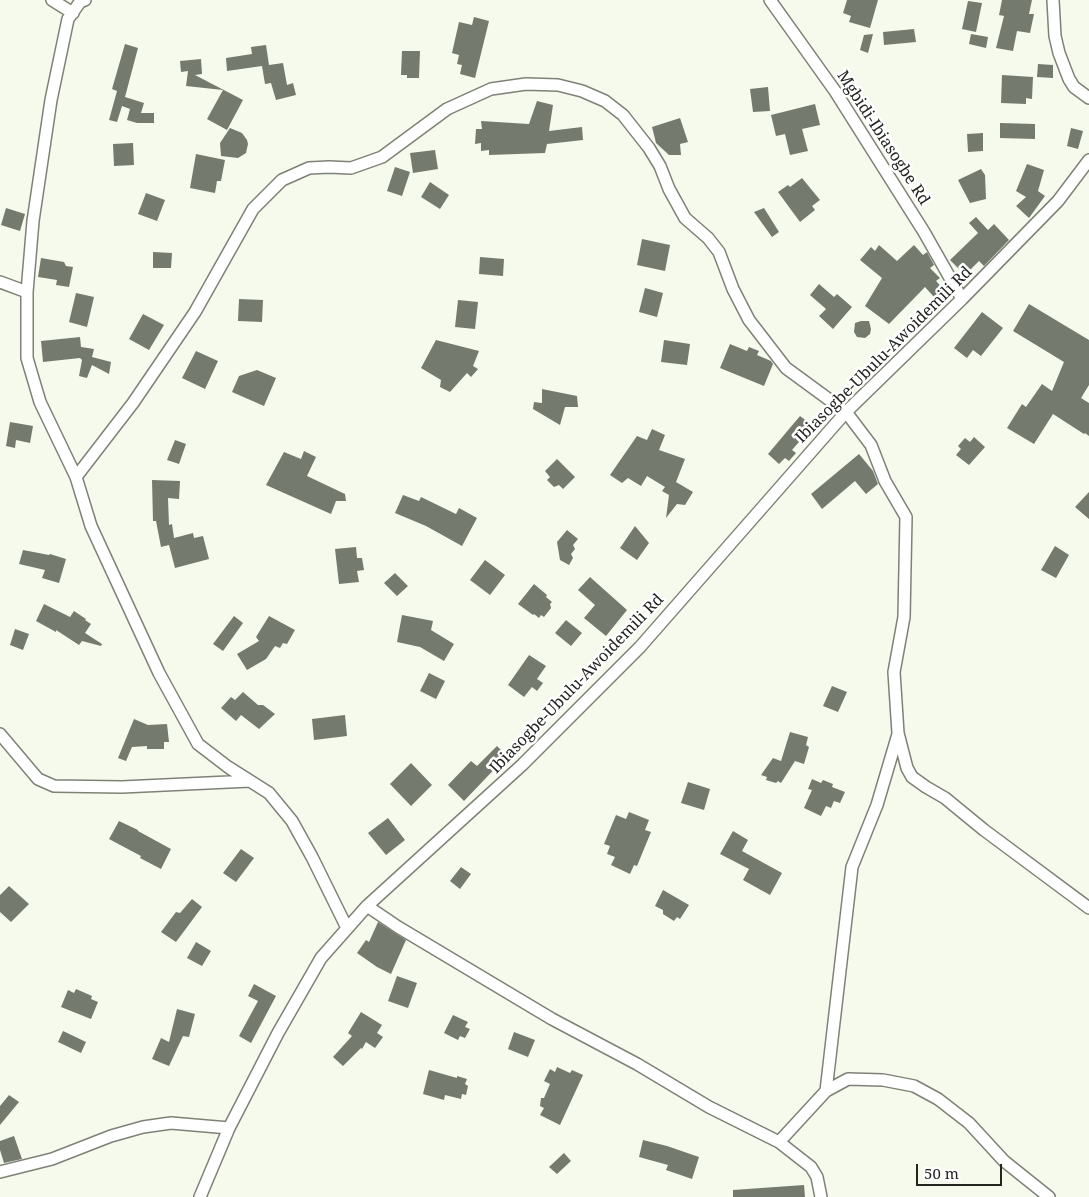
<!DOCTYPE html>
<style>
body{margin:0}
#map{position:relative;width:1089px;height:1197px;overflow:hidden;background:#f5faed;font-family:"Noto Serif",serif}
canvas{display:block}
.scale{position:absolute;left:916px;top:1164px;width:86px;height:22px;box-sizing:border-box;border:2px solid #232520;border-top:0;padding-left:6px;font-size:15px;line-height:18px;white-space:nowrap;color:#232520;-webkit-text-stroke:4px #fff;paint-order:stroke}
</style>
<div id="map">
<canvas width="1089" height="1197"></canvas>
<div class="scale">50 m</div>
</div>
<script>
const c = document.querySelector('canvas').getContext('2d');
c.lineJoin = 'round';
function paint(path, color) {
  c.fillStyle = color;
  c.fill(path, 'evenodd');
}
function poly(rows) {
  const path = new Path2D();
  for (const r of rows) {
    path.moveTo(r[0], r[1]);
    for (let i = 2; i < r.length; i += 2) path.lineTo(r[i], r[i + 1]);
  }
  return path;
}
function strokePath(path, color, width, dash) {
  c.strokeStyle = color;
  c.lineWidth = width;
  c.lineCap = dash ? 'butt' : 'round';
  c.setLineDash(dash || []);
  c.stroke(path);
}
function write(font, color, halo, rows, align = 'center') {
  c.font = font + ' "Noto Serif",serif';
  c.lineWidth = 5;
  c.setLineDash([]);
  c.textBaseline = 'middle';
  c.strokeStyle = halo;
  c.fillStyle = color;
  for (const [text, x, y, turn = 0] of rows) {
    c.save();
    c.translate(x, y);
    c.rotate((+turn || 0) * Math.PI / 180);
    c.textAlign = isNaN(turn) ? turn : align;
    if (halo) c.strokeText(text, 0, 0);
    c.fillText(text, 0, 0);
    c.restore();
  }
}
paint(poly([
 [847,0,878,0,870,28,849,22,851,16,843,13],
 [1002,0,1032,0,1029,14,1034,14,1030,33,1017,31,1013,51,996,48,1004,16,999,15],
 [968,1,982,3,976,32,962,29],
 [474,17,489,21,475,78,460,74,462,65,457,64,459,55,452,53,459,22,472,25],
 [914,29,916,42,884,45,883,32],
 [873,34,868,53,860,50,864,35],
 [971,34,988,37,986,48,969,44],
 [125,44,138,48,125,97,144,103,141,113,154,113,154,123,137,123,127,120,130,109,122,106,117,122,109,120,117,91,112,89],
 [266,45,269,65,283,63,287,85,293,83,296,95,276,100,271,83,265,84,262,66,227,71,226,58,252,54,251,47],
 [402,51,420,51,419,78,407,78,407,75,401,75],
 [201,59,202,74,195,75,243,100,227,130,207,119,223,90,186,86,188,71,181,72,180,61],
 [1038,64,1053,65,1053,78,1037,77],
 [1002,75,1033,77,1032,99,1026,98,1026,104,1001,103],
 [768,87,770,111,753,112,750,89],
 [537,101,553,105,549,131,582,127,583,140,547,144,545,153,489,155,489,150,481,151,481,143,475,144,476,129,482,129,481,121,529,124],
 [815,104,820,125,802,129,808,151,790,155,785,134,776,136,771,115],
 [680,118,688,142,680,144,681,155,669,155,656,143,652,127],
 [1000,123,1035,124,1035,139,1000,138],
 [230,128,242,133,247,140,248,144,246,153,238,158,221,156,220,143],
 [1071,128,1083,131,1078,149,1067,146],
 [983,133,983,151,968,152,967,134],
 [133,143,134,165,114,166,113,144],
 [435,150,438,169,413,173,410,153],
 [196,154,225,160,221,181,217,181,215,193,190,188],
 [1027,164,1044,170,1038,191,1045,196,1029,218,1016,206,1026,197,1016,191],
 [395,167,410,172,402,196,387,191],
 [981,169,985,175,986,199,970,203,958,180],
 [802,178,820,200,812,206,815,210,800,222,778,192,788,185,790,187],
 [430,182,449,195,440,209,421,197],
 [146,193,165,200,157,221,138,214],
 [6,208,25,214,20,231,1,225],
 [764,208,779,232,772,237,754,212],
 [976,217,988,230,994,224,1009,240,984,266,979,261,965,275,950,260,978,233,969,223],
 [642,239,670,245,665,271,637,265],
 [879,245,897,261,914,245,923,255,927,252,934,265,930,268,940,278,936,281,951,297,941,305,925,287,889,324,865,306,882,278,860,260,871,247,875,251],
 [153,252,172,253,171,268,153,268],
 [480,257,504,259,503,276,479,274],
 [41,258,64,262,66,266,73,267,69,287,56,285,57,280,38,277],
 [819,284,834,297,837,294,852,307,833,329,819,316,826,309,810,295],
 [645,288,663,293,657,317,639,312],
 [76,293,94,297,87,327,69,322],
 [239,299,263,300,262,322,238,321],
 [458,300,478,302,475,329,455,327],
 [1029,304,1089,340,1089,385,1081,398,1089,403,1089,436,1085,433,1084,434,1053,414,1034,444,1007,428,1022,404,1026,407,1042,384,1052,391,1064,362,1013,331],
 [982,312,1003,328,981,356,973,350,967,358,954,348],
 [143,314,164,325,149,350,129,339],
 [861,321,869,321,871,329,870,334,865,338,857,337,854,332,855,323],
 [80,337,81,347,94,349,92,357,111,362,109,374,92,365,87,378,79,376,82,360,80,358,43,362,41,341],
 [436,340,479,351,473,366,478,369,471,377,467,373,450,392,440,387,441,380,421,368],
 [664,340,690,344,687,365,661,362],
 [730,344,747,351,749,347,759,351,757,355,771,361,773,364,764,386,720,368],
 [196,351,218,361,205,389,182,378],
 [257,370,276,378,264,406,232,392,239,376],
 [542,389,577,396,578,407,565,407,560,425,533,409,534,402,542,403],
 [800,416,809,423,796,439,799,442,792,450,796,453,789,461,785,458,779,464,768,454],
 [10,422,33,426,30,443,16,440,15,448,6,446],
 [652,429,665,435,659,450,685,459,676,482,693,492,685,505,677,504,666,518,669,495,662,491,665,487,647,476,641,486,628,478,622,483,610,475,637,436,647,440],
 [974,437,985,447,969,465,956,455,961,449,958,446,965,438,970,442],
 [175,440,186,444,179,464,167,460],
 [304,451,316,457,307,476,345,494,346,501,336,501,331,514,266,485,284,452,301,459],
 [859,454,873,471,878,484,866,494,855,481,822,509,811,494],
 [557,459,575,477,563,489,559,485,554,487,547,480,550,477,545,471],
 [152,480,180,481,179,499,168,498,169,525,172,524,174,538,193,533,194,538,203,536,209,559,175,568,169,545,161,547,156,521,153,521],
 [1089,492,1089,519,1075,507],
 [403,495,419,501,421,497,456,514,459,508,477,518,462,546,426,526,395,513],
 [635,526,649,543,637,560,620,548],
 [567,530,578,539,573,545,575,549,571,554,573,558,569,565,560,560,557,542],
 [1055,546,1069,555,1056,578,1041,570],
 [356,547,357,558,362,558,364,570,357,571,359,582,339,584,335,549],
 [23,550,49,555,50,554,66,559,59,583,42,578,45,570,19,564],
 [485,560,505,575,490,595,470,580],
 [395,573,408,586,397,596,384,583],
 [590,577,627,610,606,636,584,618,595,605,578,590],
 [534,584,547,595,546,597,552,602,550,604,551,608,544,617,541,615,539,618,534,614,533,615,518,604],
 [44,604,70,617,74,611,86,619,85,620,91,624,85,633,102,644,101,646,82,641,79,645,56,630,56,632,36,621],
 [402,615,433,621,431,630,454,644,444,661,420,647,397,642],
 [234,616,243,623,223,651,213,644],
 [269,616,295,630,287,644,283,643,280,648,275,646,266,659,247,670,237,654,259,641,256,637],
 [566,620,582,633,571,646,555,633],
 [15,629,29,634,23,650,10,645],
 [529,655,546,666,537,679,543,683,537,691,532,687,524,697,508,685],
 [429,673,445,681,436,699,420,691],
 [832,686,847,692,838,712,823,706],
 [243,692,258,705,263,705,275,714,259,729,241,715,236,721,221,708,231,697,235,700],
 [345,715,347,736,314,740,312,719],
 [134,719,148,725,167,724,169,742,164,742,164,749,147,749,147,746,132,747,126,761,118,758],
 [790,732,808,737,806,745,809,747,804,764,795,761,781,783,778,781,776,783,766,780,767,777,761,775,773,758,781,761],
 [497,746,507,756,464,801,448,785,471,761,477,766],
 [411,763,432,785,411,806,390,784],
 [812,779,821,783,823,780,833,784,832,787,845,792,840,803,834,801,831,808,826,806,821,816,804,808,812,790,808,789],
 [688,782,710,789,704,810,681,803],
 [629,812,649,820,645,830,651,832,637,866,634,865,630,874,611,865,615,857,607,854,610,846,604,844,616,815,626,819],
 [388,818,405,840,386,855,368,833],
 [119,821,138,830,138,831,171,849,161,869,140,858,141,856,109,839],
 [733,831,748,840,742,851,782,873,770,895,743,880,749,869,720,854],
 [241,849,254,858,236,882,223,873],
 [461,867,471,874,460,889,450,881],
 [9,886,29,904,11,922,0,912,0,895],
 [663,890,689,905,680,919,677,917,674,921,663,914,663,910,655,906],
 [192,899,202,907,176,942,161,932,176,912,180,913],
 [378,922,406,940,391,974,377,967,357,953,366,940,369,942],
 [196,942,211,951,202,966,187,958],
 [397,976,417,983,408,1008,388,1001],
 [254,984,276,996,251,1043,239,1036,258,1001,248,996],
 [76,989,92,996,91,999,98,1002,91,1019,61,1007,68,990,74,993],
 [177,1009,195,1014,189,1037,183,1036,169,1066,152,1059,161,1038,169,1042],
 [361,1012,382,1025,377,1033,383,1037,375,1048,366,1042,362,1049,361,1048,343,1066,333,1057,352,1036,348,1033],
 [453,1015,468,1022,465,1027,470,1029,465,1038,460,1036,458,1040,444,1033],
 [63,1031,86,1042,81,1053,58,1042],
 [514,1032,535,1040,528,1057,508,1049],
 [557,1067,570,1073,572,1070,583,1075,560,1125,540,1115,544,1108,540,1106,541,1098,544,1098,550,1084,544,1081,550,1069,555,1072],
 [429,1070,457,1078,457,1076,467,1079,465,1084,468,1086,466,1095,462,1094,461,1099,445,1095,444,1100,423,1094],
 [9,1095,19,1102,0,1125,0,1106],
 [14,1136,22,1159,4,1163,0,1150,0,1141],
 [643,1140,667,1146,699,1157,692,1179,666,1170,668,1165,639,1157],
 [564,1153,571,1161,557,1174,549,1167],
 [804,1185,805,1197,733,1197,733,1190]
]), '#757a6e');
const minor = poly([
 [52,0,73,13],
 [85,0,80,2,68,19,51,100,33,221,27,292,27,358,40,402,76,477,91,526,159,673,198,744,228,767,269,793,292,821,312,857,347,928],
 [770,0,835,91,924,232,962,299],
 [1053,0,1055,36,1059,53,1069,79,1074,87,1089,98],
 [0,282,27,292],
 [76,477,133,403,195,312,253,209,282,180,309,168,329,167,351,168,382,157,447,109,491,89,526,84,558,85,582,91,605,101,623,115,649,148,660,166,669,189,685,218,708,238,719,252,733,289,749,320,786,368,846,412,871,445,885,481,906,517,904,617,894,672,898,733,907,768,912,777,926,787,945,798,984,830,1089,908],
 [0,734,38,779,54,786,122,787,250,781],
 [367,906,398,927,552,1019,637,1064,709,1107,779,1142,811,1167,817,1177,821,1197],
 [826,1091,852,867,877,805,898,734],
 [779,1142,826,1091,848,1079,883,1080,914,1086,938,1099,969,1123,1004,1161,1049,1197],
 [0,1172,52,1159,111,1136,143,1127,171,1123,229,1128],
 [200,1197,229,1128,278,1033,321,958,367,906,522,765,640,647,846,412,962,299,1058,201,1089,160]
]);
strokePath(minor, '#7e8276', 14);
strokePath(minor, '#fff', 11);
write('16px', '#232520', '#fff', [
 ["Mgbidi-Ibiasogbe Rd",883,138,57],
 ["Ibiasogbe-Ubulu-Awoidemili Rd",884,355,-45],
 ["Ibiasogbe-Ubulu-Awoidemili Rd",577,684,-46]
]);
</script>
